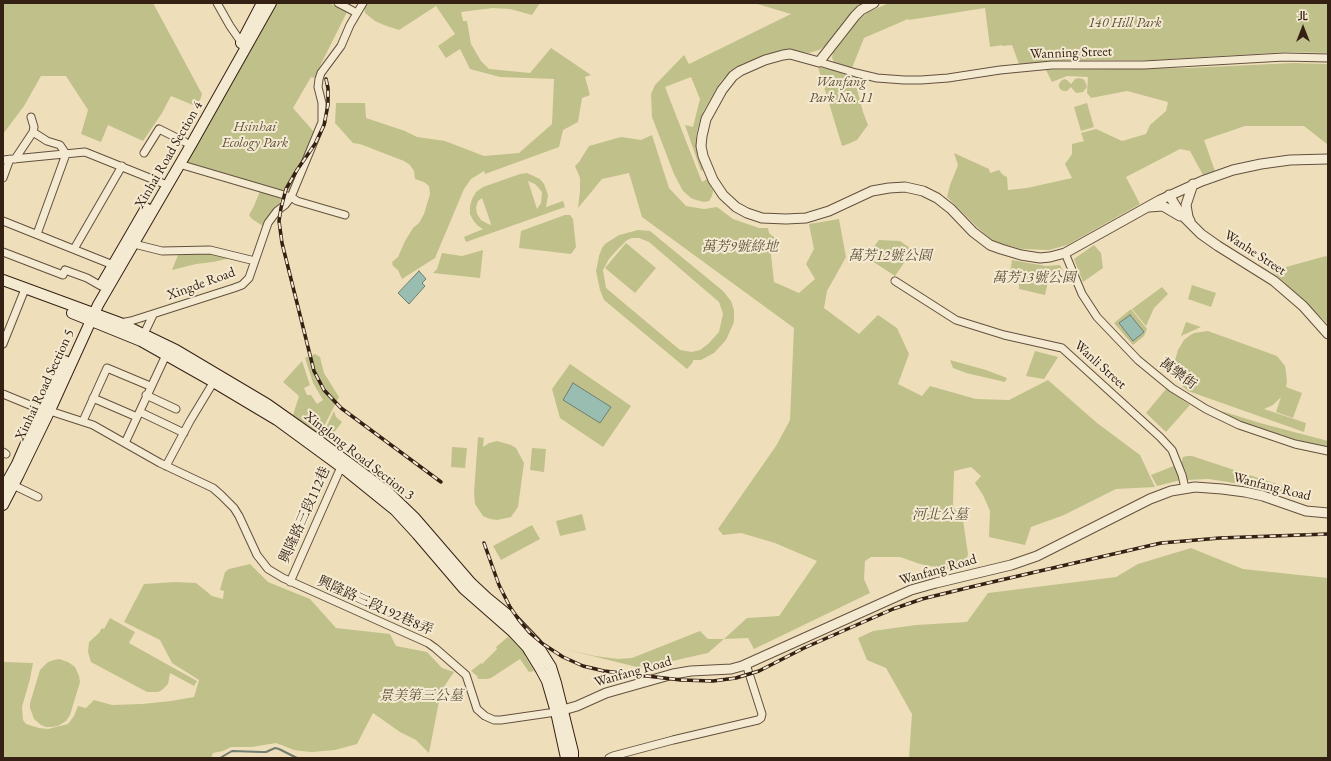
<!DOCTYPE html>
<meta charset="utf-8">
<style>
body{margin:0}
#map{position:relative;width:1331px;height:761px;overflow:hidden;background:#eedfba;font-family:"EB Garamond","Noto Serif TC",serif}
canvas{display:block}
.frame{position:absolute;inset:0;border:4px solid #352014;pointer-events:none}
.north{position:absolute;left:1283px;top:8px;width:40px;height:40px;-webkit-text-stroke:3px #f4ead2;paint-order:stroke;rotate:0deg;font-size:11px;font-weight:700;line-height:16px;text-align:center;color:#352014}
.north::after{content:'';display:block;margin:auto;width:14px;height:18px;background:#352014;clip-path:polygon(50% 0,100% 100%,50% 72%,0 100%)}
</style>
<div id="map">
<canvas width="1331" height="761"></canvas>
<div class="frame"></div>
<div class="north">北</div>
</div>
<script>
const c = document.querySelector('canvas').getContext('2d');
c.lineJoin = 'round';
function paint(path, color) {
  c.fillStyle = color;
  c.fill(path, 'evenodd');
}
function poly(rows) {
  const path = new Path2D();
  for (const r of rows) {
    path.moveTo(r[0], r[1]);
    for (let i = 2; i < r.length; i += 2) path.lineTo(r[i], r[i + 1]);
  }
  return path;
}
function strokePath(path, color, width, dash) {
  c.strokeStyle = color;
  c.lineWidth = width;
  c.lineCap = dash ? 'butt' : 'round';
  c.setLineDash(dash || []);
  c.stroke(path);
}
function write(font, color, halo, rows, align = 'center') {
  c.font = font + ' "EB Garamond","Noto Serif TC",serif';
  c.lineWidth = 4;
  c.setLineDash([]);
  c.textBaseline = 'middle';
  c.strokeStyle = halo;
  c.fillStyle = color;
  for (const [text, x, y, turn = 0] of rows) {
    c.save();
    c.translate(x, y);
    c.rotate((+turn || 0) * Math.PI / 180);
    c.textAlign = isNaN(turn) ? turn : align;
    if (halo) c.strokeText(text, 0, 0);
    c.fillText(text, 0, 0);
    c.restore();
  }
}
paint(poly([
 [3,3,153,3,202,94,198,107,171,96,162,113,143,141,108,125,101,142,81,134,88,110,66,76,41,76,24,106,3,134],
 [274,3,329,3,347,12,314,78,311,77,293,108,314,132,290,190,286,191,186,163,185,160,234,81],
 [366,3,540,3,532,15,510,9,493,8,461,12,463,21,467,21,471,44,481,61,489,69,530,73,551,48,591,75,585,77,590,95,582,98,578,122,563,130,559,147,485,174,484,171,471,179,464,189,435,258,402,279,398,270,393,266,392,262,398,257,405,241,413,228,419,223,424,214,430,194,429,186,424,182,415,179,414,171,410,165,404,161,360,144,353,143,335,123,336,103,365,103,366,118,405,131,417,137,445,141,484,156,519,153,552,124,554,79,500,77,470,69,460,49,446,58,438,46,455,34,436,6,399,30,384,25,375,21,365,13,364,7],
 [754,3,863,3,853,12,825,46,819,50,809,53,787,50,775,52,743,64,726,76,721,81,704,110,698,127,696,136,697,151,703,170,701,171,685,125,693,127,700,99,691,77,665,87,702,182,707,179,713,191,712,196,709,201,704,202,696,200,691,198,683,191,674,174,652,117,651,94,655,85,684,55,689,64,791,14],
 [889,3,1328,3,1328,53,1287,52,1155,60,1068,60,1019,64,1012,45,1002,46,1002,45,990,47,985,8,909,20,908,19,864,38,852,68,834,62,832,58,833,53,859,20,868,12],
 [1293,63,1328,64,1328,154,1327,154,1327,144,1304,126,1245,126,1204,140,1215,171,1203,175,1190,151,1180,149,1126,177,1140,204,1067,245,1049,250,1022,249,1002,244,992,240,979,229,947,197,950,185,958,165,954,153,989,169,990,173,999,170,1003,175,1007,177,1008,190,1027,188,1072,178,1065,164,1072,154,1072,144,1084,141,1081,133,1096,129,1122,141,1146,134,1150,125,1166,111,1168,102,1127,91,1091,98,1087,93,1088,77,1067,76,1052,82,1046,70,1189,68],
 [818,67,834,70,854,78,863,112,868,125,857,140,848,144,842,146],
 [1078,78,1083,79,1085,81,1087,87,1083,92,1077,93,1075,92,1071,87,1067,91,1064,91,1061,90,1059,87,1059,84,1061,81,1064,79,1067,80,1071,84,1075,79],
 [1087,103,1094,127,1081,131,1074,107],
 [652,135,669,188,686,206,704,209,717,207,733,219,759,228,768,228,769,233,775,238,770,246,774,282,799,293,815,279,806,264,814,249,809,224,839,219,846,257,827,291,824,308,859,334,878,315,897,328,909,354,898,384,922,396,930,386,976,399,1009,400,1048,380,1097,423,1140,455,1155,487,1116,489,1064,515,1031,527,1025,545,989,537,990,511,983,495,975,483,981,476,971,467,954,471,953,505,963,520,968,554,965,566,946,569,920,564,900,557,871,557,865,561,864,579,870,593,754,649,748,638,724,639,708,653,641,668,564,649,595,656,618,659,632,658,700,631,708,639,724,639,747,618,779,616,817,561,775,543,741,533,723,535,718,529,776,446,790,420,794,328,642,217,629,173,602,179,578,208,580,191,580,178,575,166,579,162,589,146,621,137,641,140],
 [527,173,540,179,544,184,548,195,546,207,563,201,565,207,466,242,464,237,483,229,478,226,473,220,470,214,470,206,472,199,476,192,483,187,520,174],
 [528,181,535,184,542,192,541,203,537,209],
 [482,198,491,224,491,225,488,224,481,220,477,214,476,207,478,201],
 [260,191,278,196,281,199,279,206,263,226,252,219,249,215,254,206],
 [565,215,570,215,573,219,576,247,571,254,519,248,521,231],
 [638,230,650,231,723,291,731,301,734,310,734,322,726,340,714,353,701,360,693,360,693,362,687,369,604,300,600,290,596,271,599,256,602,248,605,244,619,235],
 [632,238,639,238,649,242,719,302,723,314,719,332,708,344,700,350,692,352,680,350,606,288,603,270,609,259,618,249,627,240],
 [879,240,900,241,913,250,895,276,866,257],
 [626,243,656,268,635,293,605,268],
 [1094,245,1101,253,1103,268,1083,282,1074,259],
 [483,250,480,278,433,273,437,269,442,253,462,256],
 [196,253,212,254,231,258,213,262,196,264,172,270,178,255],
 [1326,256,1328,259,1328,324,1269,268,1274,266,1286,267],
 [1012,260,1046,266,1060,265,1063,271,1049,277,1045,295,1019,289,1019,279,1010,274],
 [1192,285,1216,293,1211,307,1188,299],
 [1162,287,1168,294,1154,308,1146,326,1132,309],
 [1131,309,1147,329,1144,336,1133,345,1114,323],
 [1186,322,1201,327,1181,336],
 [1208,331,1277,356,1285,366,1286,372,1287,382,1286,387,1302,393,1293,418,1276,412,1281,397,1273,405,1264,409,1306,423,1304,432,1188,391,1183,387,1176,372,1175,360,1178,350,1184,340,1189,336,1194,333],
 [1035,351,1058,357,1044,379,1026,376],
 [315,354,320,357,324,373,339,397,320,434,293,415,299,396,283,382,302,361,310,385,304,388,307,395,311,395,317,404,323,400,313,383,305,358],
 [950,360,986,370,1007,378,1005,382,966,373,953,368],
 [570,364,631,406,603,447,560,418,552,389],
 [1166,389,1190,405,1166,432,1146,413],
 [1218,410,1260,423,1328,441,1328,449,1325,449,1239,421],
 [334,411,336,417,342,422,330,438,328,439,322,436],
 [478,437,484,438,483,447,489,443,497,441,511,445,516,448,524,463,518,507,511,517,497,520,490,519,483,516,475,504,474,493],
 [452,447,467,448,465,468,451,467],
 [532,448,546,449,544,472,530,470],
 [1187,456,1192,456,1295,490,1293,498,1263,489,1228,482,1208,479,1187,480,1186,472,1182,465,1182,460,1183,457],
 [1176,465,1181,480,1157,486,1151,475],
 [582,514,586,530,560,536,556,521],
 [532,525,540,539,501,560,493,546],
 [1191,548,1243,569,1328,578,1328,758,909,758,912,714,886,668,867,660,858,638,873,631,916,625,967,622,988,593,1116,577,1138,564],
 [250,564,268,582,310,599,336,628,390,634,396,646,427,652,442,668,454,672,441,691,429,753,416,740,400,732,373,713,357,744,335,750,312,752,301,751,294,750,276,743,252,747,231,747,223,751,213,753,211,758,3,758,3,662,33,663,30,679,22,707,23,720,26,724,39,728,48,729,68,724,74,716,78,706,86,708,94,700,112,705,142,704,171,701,194,697,199,680,172,663,160,640,124,622,144,584,176,582,196,583,212,596,223,599,224,591,220,590,225,572,229,569],
 [110,618,135,632,129,643,197,681,194,686,170,673,168,684,162,690,158,692,147,692,91,662,88,652,89,642,99,633,102,628,104,629],
 [510,635,525,651,525,656,534,671,529,672,520,659,491,678,487,679,478,679,477,676,471,671,481,663,482,664,497,649,496,647],
 [59,659,68,662,75,667,79,676,80,682,70,715,66,721,58,726,52,727,46,727,41,725,34,719,30,708,30,703,40,670,48,662,54,660]
]), '#c0c08b');
const water = poly([
 [419,271,426,279,422,283,425,286,409,304,398,293,419,271],
 [1130,315,1144,332,1133,341,1119,323,1130,315],
 [573,383,611,407,600,423,563,400,573,383]
]);
paint(water, '#99bdb0');
strokePath(water, '#717e72', 1);
strokePath(poly([
 [220,758,232,751,262,752,266,752,275,748,279,749,297,758],
 [306,758,324,758]
]), '#717e72', 2);
const minor = poly([
 [217,3,230,26,239,39,245,44],
 [338,3,357,13],
 [819,62,856,73,877,78,904,80,921,80,948,78,1000,70,1052,65,1144,65,1284,57,1328,58],
 [31,117,34,127,33,132,47,141,60,145,66,154,37,234],
 [144,153,159,129,185,142],
 [15,159,33,132],
 [3,160,85,152,167,185],
 [179,164,291,197,297,201,345,215],
 [3,178,10,159],
 [3,221,113,265],
 [134,244,162,251,210,250,255,261],
 [74,249,122,166],
 [3,252,63,275,65,270,87,278,101,286],
 [1065,253,1082,294,1097,317,1138,360,1172,388,1206,409,1239,425,1295,444,1328,451],
 [895,281,956,320,1004,335,1062,348,1160,437,1172,450,1182,475,1185,488],
 [120,323,131,321,234,288,242,285,249,278,268,223,277,211,285,205,291,197,322,122,322,103,318,87,319,79,321,73,341,46,350,25,363,3],
 [142,338,153,315],
 [3,344,25,289],
 [3,394,37,408,53,412,93,425,160,463,213,488,221,495,234,508,239,516,257,555,268,569,283,578,428,643,435,648,466,675,477,709,485,716,494,720,501,720,556,712],
 [146,395,176,409],
 [93,398,137,417],
 [140,412,184,433],
 [83,421,107,368,150,386],
 [125,443,166,355],
 [3,452,6,454],
 [166,466,190,421,216,378],
 [13,485,38,497],
 [290,582,341,467,344,465],
 [609,758,613,756,673,740,758,720,761,718,762,714,746,664]
]);
const tertiary = poly([
 [874,3,861,10,855,16,819,62,790,54,783,55,765,60,740,71,733,76,722,90,706,119,702,136,701,146,703,156,713,180,723,195,736,207,747,213,762,218,786,219,806,218,829,211,872,191,889,188,905,187,923,191,937,198,951,209,973,232,990,245,1001,249,1021,255,1040,258,1050,257,1065,253,1160,200,1202,181,1233,170,1261,164,1290,160,1328,159],
 [1169,195,1180,213,1201,234,1218,246,1274,281,1303,306,1328,334],
 [1149,207,1163,206,1180,216],
 [1190,221,1188,217,1186,205,1193,184],
 [556,712,577,706,606,693,673,674,691,671,731,669,742,666,911,590,936,583,1011,565,1037,556,1150,499,1171,491,1195,487,1222,489,1245,492,1263,496,1306,511,1328,513]
]);
const secondary = poly([
 [241,43,262,3],
 [3,280,120,323,176,350,267,404,318,440,388,492,414,517,471,583,487,598,514,620,536,643,551,667,556,683,573,752,573,758],
 [102,284,146,208],
 [72,313,141,341,210,380,277,420,348,472,395,510,417,534,464,589,513,632,527,647,541,670,547,681,556,712,566,758],
 [3,489,17,464,37,418,65,361],
 [3,505,18,476,52,406,98,305,191,145,271,3]
]);
strokePath(minor, '#63503e', 9);
strokePath(tertiary, '#63503e', 11);
strokePath(secondary, '#352014', 12);
strokePath(minor, '#f4ead2', 7);
strokePath(tertiary, '#f4ead2', 9);
strokePath(secondary, '#f4ead2', 10);
const rail = poly([
 [326,79,328,88,328,105,324,125,315,144,297,170,286,189,281,208,279,221,282,243,314,371,324,390,341,408,441,482],
 [484,543,499,585,510,607,519,620,530,633,543,644,563,657,583,666,604,671,681,680,713,681,736,678,759,671,804,648,893,609,922,599,975,586,1161,543,1220,538,1328,534]
]);
strokePath(rail, '#352014', 3.5);
strokePath(rail, '#f4ead2', 2, [6]);
write('italic 14px', '#5f5038', '#f4ead2', [
 ["140 Hill Park",1125,23],
 ["Wanfang",841,82],
 ["Park No. 11",841,98],
 ["Hsinhai",255,127],
 ["Ecology Park",255,143],
 ["萬芳9號綠地",740,247],
 ["萬芳12號公園",890,256],
 ["萬芳13號公園",1034,278],
 ["河北公墓",940,515],
 ["景美第三公墓",421,696]
]);
write('14px', '#352014', '#f4ead2', [
 ["Wanning Street",1071,53,-2],
 ["Xinhai Road Section 4",169,155,-60],
 ["Wanhe Street",1255,253,33],
 ["Xingde Road",201,284,-20],
 ["Wanli Street",1100,365,42],
 ["萬樂街",1178,374,36],
 ["Xinhai Road Section 5",45,385,-65],
 ["Xinglong Road Section 3",359,456,38],
 ["Wanfang Road",1272,487,14],
 ["興隆路三段112巷",305,515,-66],
 ["Wanfang Road",938,570,-16],
 ["興隆路三段192巷8弄",375,606,24],
 ["Wanfang Road",633,672,-16]
]);
</script>
